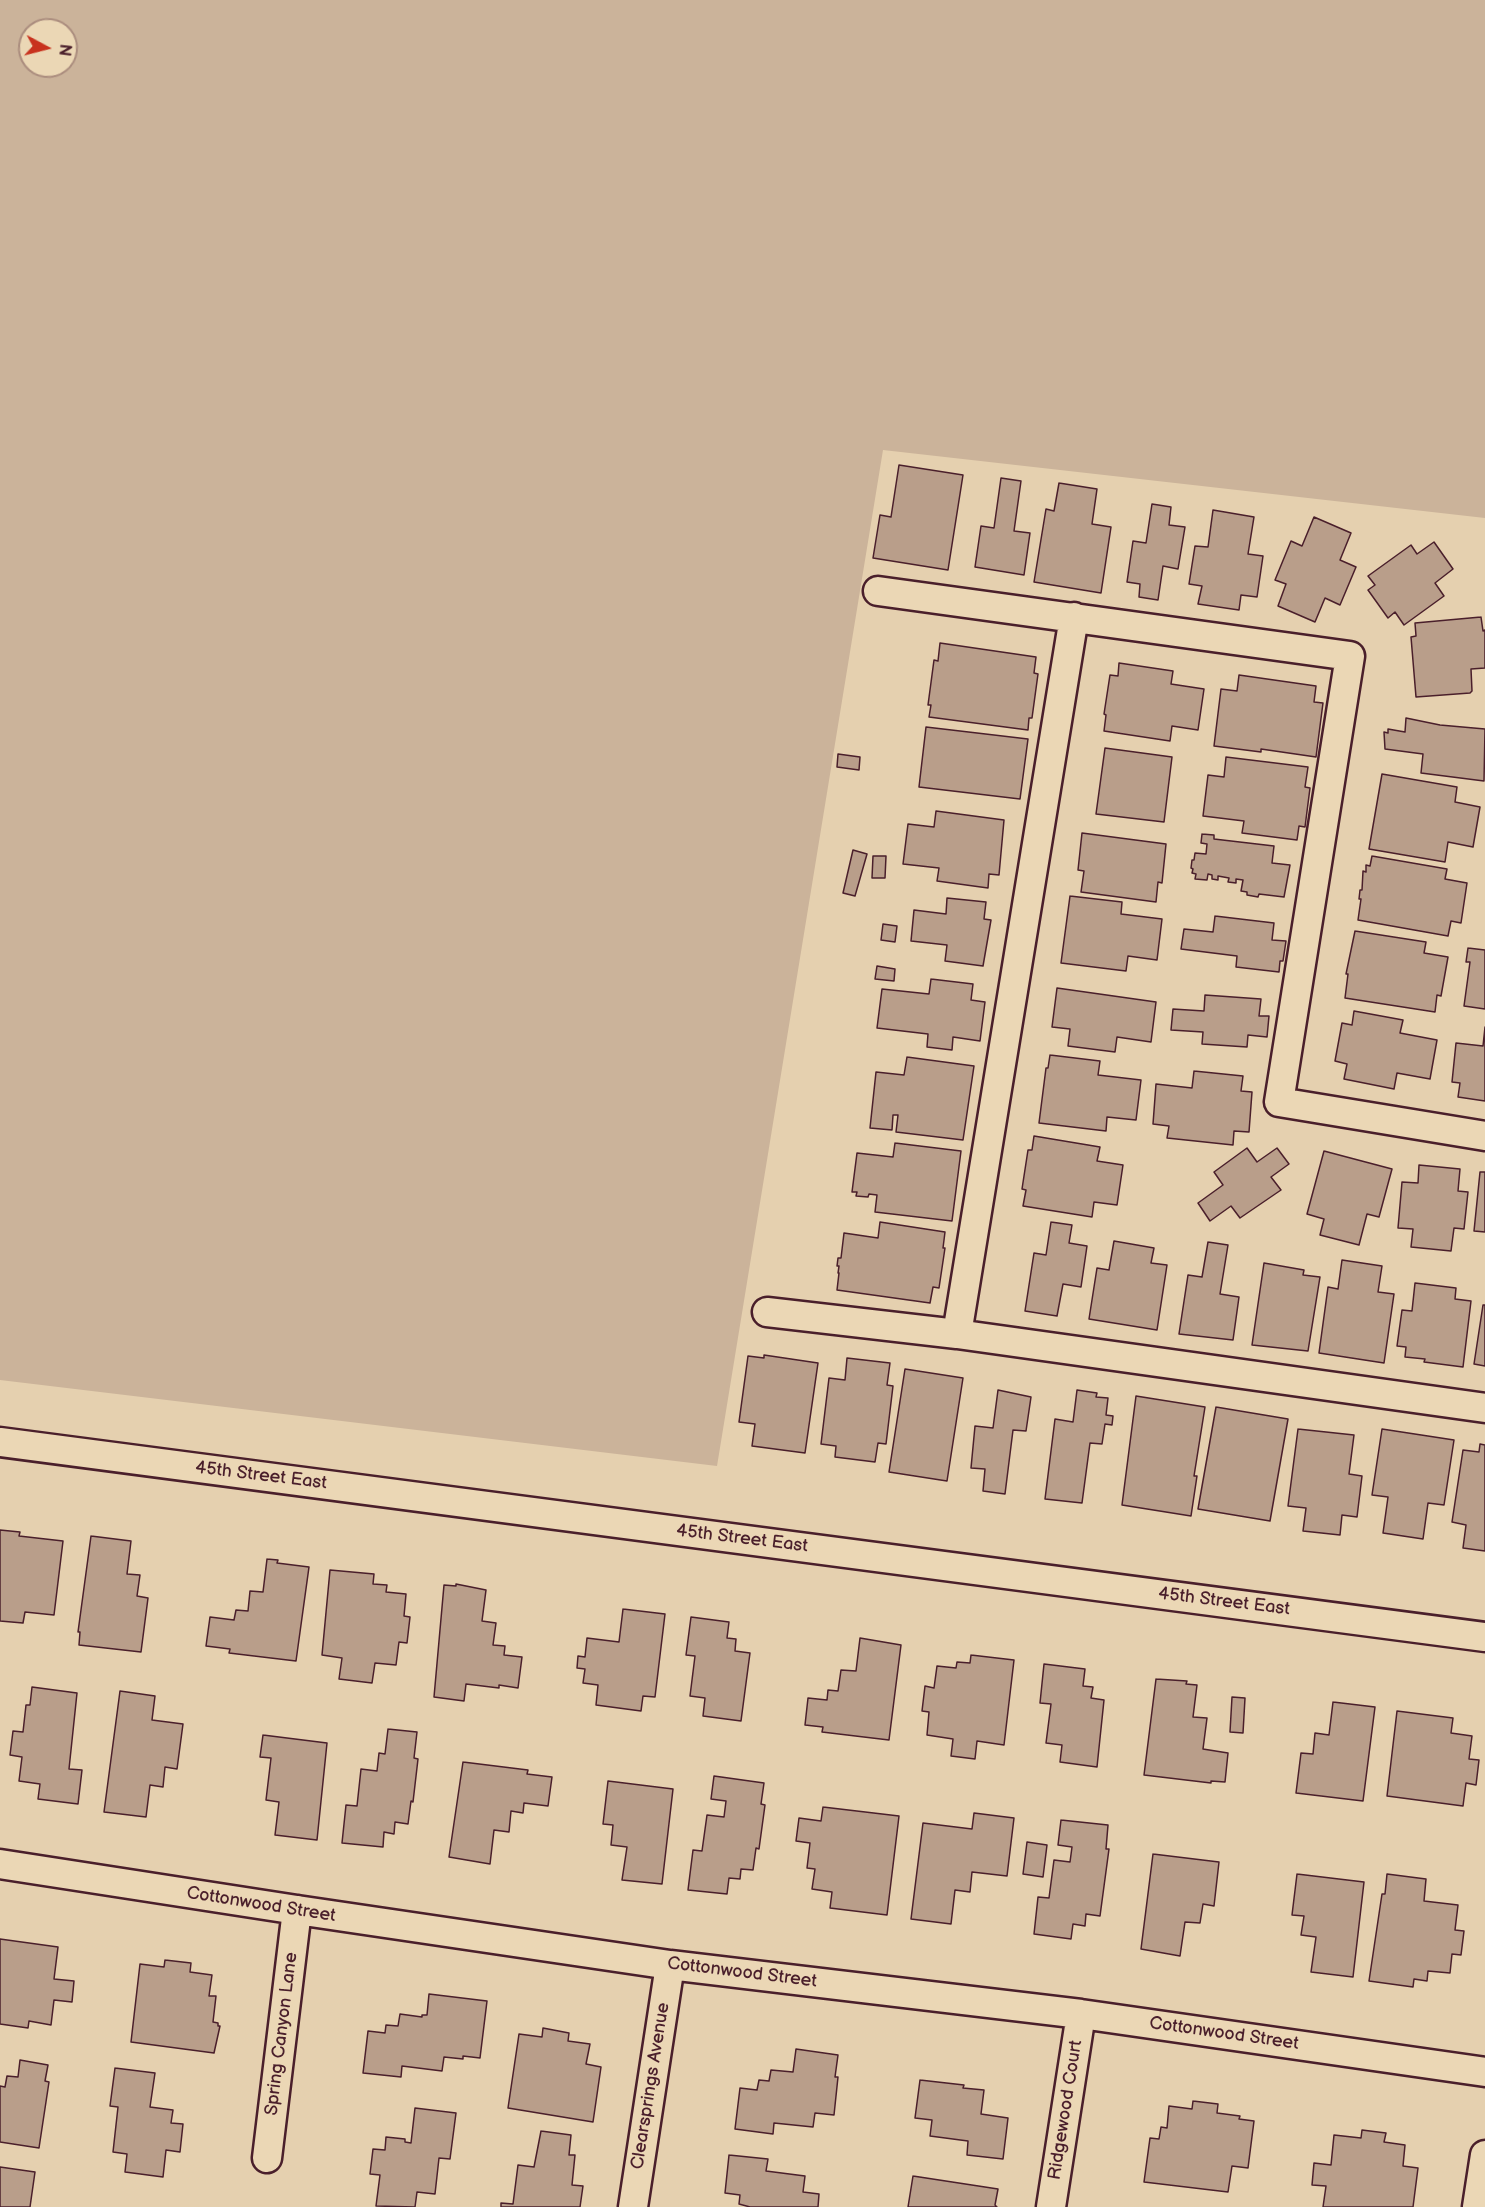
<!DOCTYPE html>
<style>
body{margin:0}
#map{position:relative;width:1485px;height:2207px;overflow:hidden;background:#e5d0af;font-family:"Balsamiq Sans",sans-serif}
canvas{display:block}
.north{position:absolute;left:18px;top:18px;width:60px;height:60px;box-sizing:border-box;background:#ebd7b5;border:2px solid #ab8d7e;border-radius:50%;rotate:97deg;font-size:16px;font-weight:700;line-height:24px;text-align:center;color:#4a1f2b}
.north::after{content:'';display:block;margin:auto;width:21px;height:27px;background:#c8321e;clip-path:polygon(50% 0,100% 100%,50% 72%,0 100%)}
</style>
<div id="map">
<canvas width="1485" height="2207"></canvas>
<div class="north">N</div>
</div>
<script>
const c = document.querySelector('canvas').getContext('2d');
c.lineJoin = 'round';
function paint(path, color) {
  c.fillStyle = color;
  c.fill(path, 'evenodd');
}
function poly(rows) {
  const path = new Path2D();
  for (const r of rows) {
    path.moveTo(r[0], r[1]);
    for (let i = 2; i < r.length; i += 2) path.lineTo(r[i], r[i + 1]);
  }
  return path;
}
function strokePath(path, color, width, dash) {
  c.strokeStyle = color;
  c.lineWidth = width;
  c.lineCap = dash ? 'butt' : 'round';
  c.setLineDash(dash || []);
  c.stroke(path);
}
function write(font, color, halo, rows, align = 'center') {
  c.font = font + ' "Balsamiq Sans",sans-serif';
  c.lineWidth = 6;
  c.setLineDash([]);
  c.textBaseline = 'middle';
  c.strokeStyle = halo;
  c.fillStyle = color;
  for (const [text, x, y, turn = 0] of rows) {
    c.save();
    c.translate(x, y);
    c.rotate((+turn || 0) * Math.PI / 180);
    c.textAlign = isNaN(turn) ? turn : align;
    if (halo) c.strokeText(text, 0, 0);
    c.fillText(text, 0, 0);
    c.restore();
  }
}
paint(poly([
 [0,0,1485,0,1485,518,883,450,717,1466,0,1380],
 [30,30,66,30,66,66,30,66]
]), '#cbb39a');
const building = poly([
 [899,465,963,475,948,570,873,558,880,515,891,517,899,465],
 [1001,478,1021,481,1014,531,1030,533,1024,575,975,567,981,526,994,528,1001,478],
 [1059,483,1097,489,1092,524,1111,527,1101,593,1034,582,1046,509,1054,511,1059,483],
 [1152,504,1171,507,1169,525,1185,527,1178,569,1163,566,1158,600,1139,597,1140,584,1127,582,1133,541,1146,543,1152,504],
 [1213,510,1254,517,1248,554,1263,556,1257,597,1241,595,1239,610,1198,604,1202,586,1189,584,1195,546,1208,547,1213,510],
 [1314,517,1351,533,1340,560,1356,567,1340,605,1325,598,1315,622,1278,606,1286,584,1275,580,1291,541,1302,546,1314,517],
 [1434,542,1453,569,1435,583,1444,596,1404,625,1395,612,1388,618,1368,590,1375,585,1368,576,1411,545,1417,554,1434,542],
 [1481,617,1483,631,1485,630,1485,668,1471,669,1472,691,1470,693,1416,697,1411,637,1416,636,1415,623,1481,617],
 [940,643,1036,657,1034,673,1038,674,1032,718,1029,718,1028,730,929,717,931,705,928,705,934,660,938,661,940,643],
 [1119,663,1173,671,1171,684,1204,689,1198,730,1172,726,1170,741,1104,731,1106,715,1104,714,1110,675,1118,676,1119,663],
 [1239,675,1316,686,1314,702,1323,703,1316,757,1261,749,1261,752,1214,746,1221,689,1237,691,1239,675],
 [1406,718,1440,725,1485,729,1484,781,1421,773,1423,754,1385,749,1384,732,1388,733,1388,729,1405,732,1406,718],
 [926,727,1028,739,1020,799,919,787,926,727],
 [1105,748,1172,757,1164,822,1096,814,1105,748],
 [838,754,860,757,859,770,837,767,838,754],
 [1226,757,1308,767,1305,787,1310,788,1305,827,1299,826,1297,840,1242,833,1244,821,1203,816,1208,775,1224,777,1226,757],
 [1382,774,1457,787,1455,802,1480,807,1473,847,1448,842,1445,862,1369,849,1382,774],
 [936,811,1004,820,999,875,989,874,988,888,937,881,939,868,903,864,908,824,934,827,936,811],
 [1082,833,1166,844,1162,883,1158,882,1156,902,1081,892,1084,871,1078,870,1082,833],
 [1202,834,1214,835,1214,839,1274,846,1272,863,1290,865,1284,897,1259,894,1258,897,1247,895,1247,892,1241,891,1243,880,1236,879,1236,883,1228,882,1229,878,1218,876,1218,880,1212,879,1212,875,1208,874,1207,880,1195,879,1196,874,1192,873,1193,869,1191,868,1192,860,1194,860,1195,853,1206,854,1207,844,1201,843,1202,834],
 [853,850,867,854,855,896,843,893,853,850],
 [873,856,886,856,885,878,872,878,873,856],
 [1372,856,1447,869,1445,879,1467,883,1461,923,1451,921,1448,936,1358,920,1361,899,1359,899,1360,890,1362,890,1363,871,1366,872,1366,865,1370,866,1372,856],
 [1070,896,1122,902,1121,914,1162,919,1157,960,1128,956,1126,971,1061,963,1070,896],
 [947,898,986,902,984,919,991,920,983,966,945,961,947,945,911,941,914,910,946,914,947,898],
 [1215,916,1274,923,1272,940,1286,941,1283,961,1280,961,1279,972,1236,967,1237,956,1181,949,1184,929,1213,932,1215,916],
 [883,924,897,926,895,942,881,940,883,924],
 [1355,931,1426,942,1424,953,1448,957,1441,996,1437,995,1435,1012,1345,998,1348,974,1346,974,1355,931],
 [1468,948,1485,950,1485,1009,1464,1006,1470,962,1466,962,1468,948],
 [877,966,895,969,894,981,875,979,877,966],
 [931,979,973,984,971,1000,985,1002,980,1041,953,1037,952,1050,927,1047,928,1034,877,1028,882,989,929,994,931,979],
 [1057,988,1156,1002,1151,1042,1117,1037,1115,1052,1068,1046,1070,1029,1052,1027,1057,988],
 [1205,995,1261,999,1259,1016,1269,1016,1267,1037,1248,1035,1247,1047,1202,1044,1203,1032,1171,1030,1173,1009,1204,1011,1205,995],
 [1354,1011,1403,1020,1400,1033,1437,1040,1430,1079,1397,1073,1394,1089,1344,1079,1347,1064,1335,1061,1342,1023,1352,1025,1354,1011],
 [1485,1027,1485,1101,1458,1097,1460,1083,1452,1082,1456,1043,1483,1046,1485,1027],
 [1050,1055,1100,1061,1098,1075,1141,1080,1136,1120,1107,1117,1106,1131,1039,1123,1046,1068,1048,1068,1050,1055],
 [907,1057,974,1066,963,1140,896,1132,898,1115,893,1115,892,1130,870,1128,876,1072,904,1075,907,1057],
 [1194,1071,1243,1076,1241,1091,1252,1092,1249,1132,1234,1131,1233,1145,1167,1138,1169,1126,1153,1124,1156,1084,1192,1088,1194,1071],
 [1034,1136,1100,1147,1097,1161,1123,1165,1117,1205,1094,1202,1092,1217,1023,1206,1026,1190,1022,1189,1028,1150,1032,1150,1034,1136],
 [895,1143,961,1151,952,1221,875,1212,877,1195,869,1194,868,1197,856,1196,857,1192,852,1192,857,1153,893,1157,895,1143],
 [1247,1148,1257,1162,1277,1148,1289,1164,1271,1177,1281,1190,1240,1218,1231,1206,1210,1221,1198,1203,1223,1185,1214,1172,1247,1148],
 [1324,1151,1392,1169,1379,1217,1367,1214,1359,1245,1320,1235,1324,1219,1307,1214,1324,1151],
 [1419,1165,1460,1169,1458,1191,1468,1192,1464,1229,1454,1228,1451,1251,1411,1247,1413,1229,1398,1228,1402,1182,1418,1183,1419,1165],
 [1480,1172,1485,1172,1485,1232,1474,1231,1480,1172],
 [880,1222,945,1232,943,1248,945,1248,939,1288,933,1287,930,1303,837,1290,839,1273,838,1273,839,1266,837,1266,838,1258,841,1258,844,1233,878,1238,880,1222],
 [1051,1222,1072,1225,1069,1243,1087,1246,1081,1287,1063,1284,1057,1316,1025,1311,1034,1253,1046,1255,1051,1222],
 [1114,1241,1154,1248,1151,1263,1167,1265,1157,1330,1089,1319,1097,1268,1109,1270,1114,1241],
 [1208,1242,1228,1245,1220,1294,1239,1297,1233,1340,1179,1334,1188,1275,1202,1277,1208,1242],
 [1342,1260,1382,1266,1378,1292,1394,1294,1384,1363,1319,1353,1328,1287,1338,1289,1342,1260],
 [1264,1263,1304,1270,1303,1275,1320,1277,1308,1351,1252,1345,1264,1263],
 [1415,1283,1456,1288,1455,1299,1471,1301,1463,1367,1424,1362,1425,1359,1405,1357,1406,1347,1397,1346,1402,1310,1412,1311,1415,1283],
 [1483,1305,1485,1305,1485,1366,1474,1364,1483,1305],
 [764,1355,818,1363,805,1453,752,1446,755,1424,739,1422,748,1356,764,1358,764,1355],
 [847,1358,890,1363,887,1385,893,1386,886,1444,878,1443,875,1462,835,1457,836,1446,821,1444,829,1378,845,1380,847,1358],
 [905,1369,963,1378,947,1481,889,1472,905,1369],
 [998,1390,1031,1397,1026,1431,1013,1430,1005,1494,983,1491,985,1469,971,1468,975,1426,993,1428,998,1390],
 [1077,1390,1097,1393,1096,1397,1108,1398,1106,1415,1113,1416,1112,1425,1105,1424,1102,1444,1090,1443,1082,1503,1045,1499,1055,1419,1073,1422,1077,1390],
 [1136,1396,1205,1407,1194,1476,1197,1476,1191,1516,1122,1505,1136,1396],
 [1216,1407,1288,1419,1270,1521,1198,1509,1216,1407],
 [1298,1429,1354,1435,1349,1474,1362,1476,1357,1517,1342,1515,1340,1535,1303,1531,1306,1508,1288,1506,1298,1429],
 [1382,1429,1454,1440,1444,1505,1428,1503,1423,1539,1383,1533,1388,1497,1372,1495,1382,1429],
 [1480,1444,1485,1445,1485,1551,1463,1548,1466,1525,1452,1522,1463,1450,1479,1452,1480,1444],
 [0,1530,20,1532,19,1536,63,1541,54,1615,25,1612,23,1623,0,1621,0,1530],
 [91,1536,131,1541,127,1574,140,1575,137,1596,148,1598,141,1652,79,1645,80,1632,78,1632,91,1536],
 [267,1559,278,1560,277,1563,309,1567,296,1661,229,1653,230,1649,206,1646,210,1617,234,1620,236,1610,248,1611,250,1591,263,1592,267,1559],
 [330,1570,374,1574,373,1584,387,1585,386,1592,406,1594,404,1616,410,1617,407,1643,399,1642,396,1665,375,1663,372,1683,339,1679,342,1658,322,1655,330,1570],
 [456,1584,486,1590,482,1621,496,1623,493,1645,505,1646,504,1655,522,1657,518,1688,499,1685,499,1688,466,1684,464,1701,434,1697,444,1585,456,1586,456,1584],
 [623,1609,665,1614,655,1697,643,1696,641,1711,596,1705,598,1685,583,1683,585,1669,577,1668,578,1656,585,1657,587,1638,619,1642,623,1609],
 [691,1617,729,1622,727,1638,736,1639,735,1651,750,1653,741,1721,703,1716,705,1698,690,1696,695,1656,686,1655,691,1617],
 [860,1638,901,1645,889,1740,822,1732,823,1727,805,1725,808,1698,827,1700,828,1690,838,1691,841,1670,856,1671,860,1638],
 [971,1655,1014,1660,1004,1745,977,1741,975,1759,951,1756,953,1739,927,1735,929,1712,922,1711,925,1686,934,1688,937,1666,956,1668,957,1662,970,1663,971,1655],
 [1044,1664,1085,1669,1083,1686,1093,1687,1091,1698,1104,1700,1097,1767,1060,1762,1062,1745,1046,1743,1051,1704,1040,1703,1044,1664],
 [1156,1679,1187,1681,1186,1684,1197,1685,1193,1717,1207,1718,1203,1749,1228,1753,1225,1782,1211,1781,1211,1783,1144,1775,1156,1679],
 [32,1687,77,1693,69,1769,82,1770,78,1804,38,1799,40,1784,19,1781,22,1757,10,1755,13,1731,23,1732,26,1705,30,1705,32,1687],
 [120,1691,155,1696,152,1720,183,1724,177,1769,165,1767,163,1787,150,1785,146,1817,104,1812,120,1691],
 [1232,1697,1245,1698,1243,1733,1230,1732,1232,1697],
 [1333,1702,1375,1707,1363,1801,1296,1793,1301,1753,1313,1754,1315,1733,1329,1735,1333,1702],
 [1397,1711,1453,1718,1451,1733,1472,1736,1469,1759,1479,1760,1476,1785,1466,1783,1463,1806,1387,1796,1397,1711],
 [388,1729,417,1732,414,1758,418,1759,413,1802,411,1801,408,1824,395,1822,394,1834,384,1832,383,1847,342,1843,346,1805,357,1806,361,1769,377,1771,379,1753,385,1754,388,1729],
 [263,1735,327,1743,317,1840,275,1835,279,1802,266,1800,271,1758,260,1757,263,1735],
 [463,1762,528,1770,527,1774,552,1777,548,1806,524,1803,523,1813,511,1811,509,1832,494,1830,490,1864,449,1857,463,1762],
 [714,1776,764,1783,761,1804,765,1805,759,1849,756,1848,753,1870,741,1869,740,1879,729,1878,727,1894,688,1890,693,1850,702,1851,707,1815,724,1817,726,1801,711,1799,714,1776],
 [608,1781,673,1789,662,1884,622,1880,627,1847,611,1845,613,1825,603,1824,608,1781],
 [823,1807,899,1816,887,1915,830,1908,832,1892,812,1889,815,1869,807,1868,810,1843,796,1841,799,1818,821,1821,823,1807],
 [974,1813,1014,1818,1007,1876,972,1872,970,1892,955,1890,951,1924,911,1919,923,1823,972,1829,974,1813],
 [1061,1820,1108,1825,1106,1849,1109,1849,1100,1916,1086,1914,1085,1926,1073,1924,1071,1939,1034,1934,1038,1897,1049,1898,1054,1860,1070,1862,1072,1847,1058,1845,1061,1820],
 [1027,1842,1047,1845,1043,1877,1023,1874,1027,1842],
 [1153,1854,1219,1862,1214,1906,1203,1904,1200,1923,1185,1922,1180,1956,1141,1949,1153,1854],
 [1297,1874,1364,1882,1353,1977,1311,1972,1316,1937,1301,1935,1304,1916,1292,1915,1297,1874],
 [1387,1874,1426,1879,1424,1901,1458,1905,1455,1930,1464,1931,1461,1955,1452,1954,1450,1973,1428,1971,1427,1981,1414,1979,1413,1987,1369,1981,1382,1894,1385,1894,1387,1874],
 [0,1939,58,1947,54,1979,74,1981,72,2002,54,2000,51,2025,29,2021,28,2028,0,2024,0,1939],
 [165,1960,191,1963,190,1972,212,1975,209,1996,216,1996,213,2022,218,2023,218,2026,220,2026,214,2053,131,2042,140,1964,164,1967,165,1960],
 [429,1994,487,2001,480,2058,463,2056,463,2059,444,2057,442,2071,402,2066,401,2077,363,2073,368,2031,385,2033,386,2025,398,2026,400,2014,422,2017,422,2015,427,2015,429,1994],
 [543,2028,569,2033,568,2041,590,2044,586,2064,601,2067,593,2122,508,2108,519,2034,542,2037,543,2028],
 [796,2049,838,2055,835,2077,838,2077,834,2115,815,2113,813,2127,774,2123,773,2134,735,2129,740,2088,757,2090,759,2080,769,2081,771,2070,793,2072,796,2049],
 [20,2060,48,2065,45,2081,49,2082,39,2148,0,2142,0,2086,5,2087,7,2076,18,2077,20,2060],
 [115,2068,155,2073,150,2107,173,2110,171,2123,183,2124,180,2152,166,2150,163,2177,125,2172,127,2154,113,2152,118,2107,110,2106,115,2068],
 [920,2080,964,2085,963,2088,984,2090,981,2114,1008,2118,1003,2159,967,2155,968,2141,930,2136,932,2120,915,2118,920,2080],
 [1193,2101,1218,2104,1217,2113,1240,2116,1239,2119,1254,2121,1248,2168,1232,2166,1228,2192,1144,2182,1150,2138,1159,2139,1161,2127,1167,2128,1169,2106,1192,2109,1193,2101],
 [415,2108,456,2113,450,2159,439,2158,435,2194,417,2192,415,2207,376,2206,380,2175,370,2174,373,2149,385,2150,386,2137,405,2139,405,2142,411,2143,415,2108],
 [1362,2130,1386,2133,1384,2142,1405,2145,1403,2166,1418,2168,1413,2207,1323,2207,1326,2186,1312,2185,1314,2163,1331,2165,1334,2135,1361,2138,1362,2130],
 [541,2131,571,2135,569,2155,575,2155,572,2185,583,2186,580,2207,501,2207,501,2203,513,2204,518,2165,534,2167,541,2131],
 [729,2155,768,2159,766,2171,805,2176,803,2192,819,2194,818,2207,750,2207,739,2204,740,2195,725,2193,729,2155],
 [0,2167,35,2172,30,2207,0,2207,0,2167],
 [913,2176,998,2189,995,2205,997,2207,908,2207,913,2176]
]);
paint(building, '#b99e8a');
strokePath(building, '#4a1f2b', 1.5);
const street = poly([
 [878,591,1350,656,1279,1102,1485,1136],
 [767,1312,957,1334,1485,1408],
 [957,1334,1074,617],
 [0,1442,1485,1637],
 [0,1864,297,1910,670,1965,1081,2014,1485,2072],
 [267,2158,297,1910],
 [633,2207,670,1965],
 [1051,2207,1081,2014],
 [1477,2207,1485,2155]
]);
strokePath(street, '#4a1f2b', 33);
strokePath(street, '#ebd7b5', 28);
write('18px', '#4a1f2b', '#ebd7b5', [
 ["45th Street East",261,1476,7],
 ["45th Street East",742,1539,7],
 ["45th Street East",1224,1602,7],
 ["Cottonwood Street",261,1905,9],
 ["Cottonwood Street",742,1973,7],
 ["Spring Canyon Lane",282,2034,-83],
 ["Cottonwood Street",1224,2034,8],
 ["Clearsprings Avenue",651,2086,-81],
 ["Ridgewood Court",1066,2110,-81]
]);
</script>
